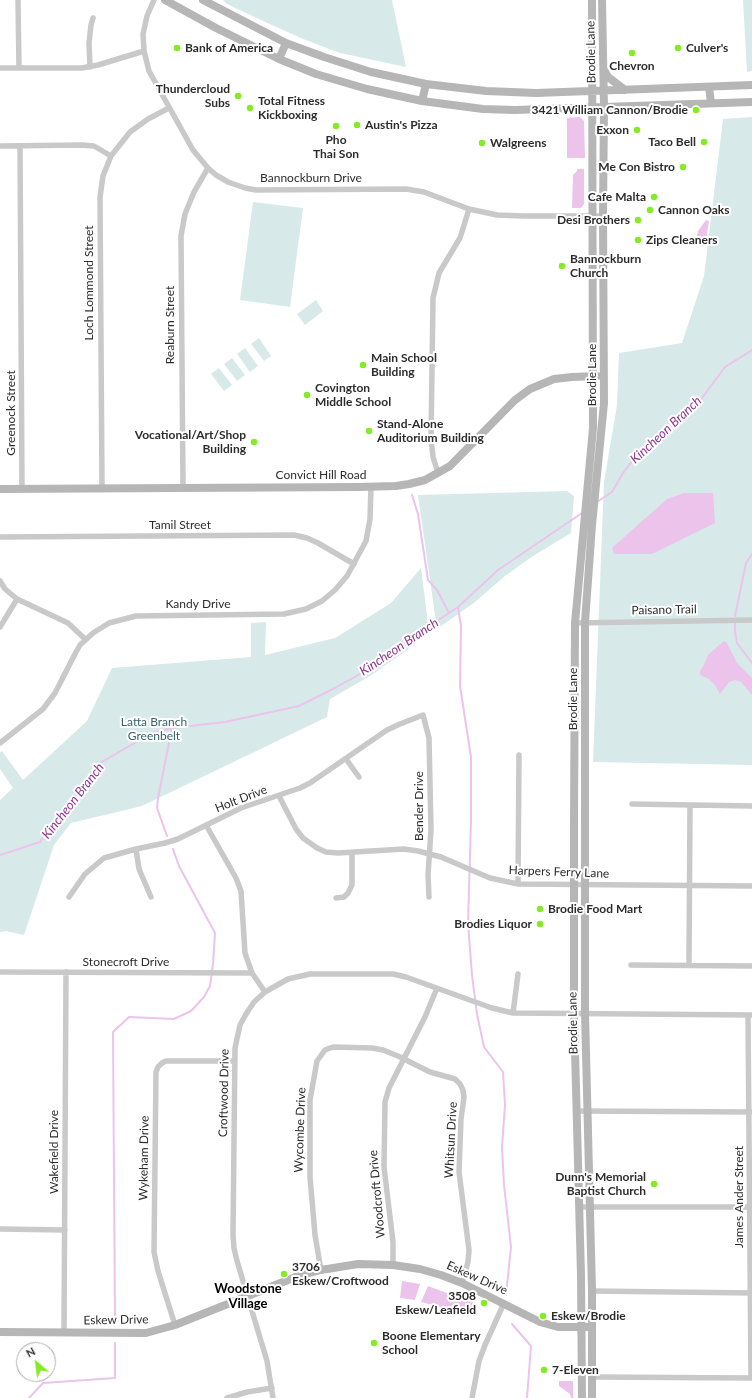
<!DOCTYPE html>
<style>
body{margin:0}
#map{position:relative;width:752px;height:1398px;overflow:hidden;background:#fff;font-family:Lato,sans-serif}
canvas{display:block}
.north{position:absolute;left:16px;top:1342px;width:40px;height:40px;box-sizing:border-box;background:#fff;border:1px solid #ababab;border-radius:50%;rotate:331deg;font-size:11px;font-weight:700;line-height:16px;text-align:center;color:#2c2c2c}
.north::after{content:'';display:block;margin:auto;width:14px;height:18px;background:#85eb26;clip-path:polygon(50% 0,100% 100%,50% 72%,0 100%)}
</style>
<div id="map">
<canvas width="752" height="1398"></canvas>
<div class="north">N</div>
</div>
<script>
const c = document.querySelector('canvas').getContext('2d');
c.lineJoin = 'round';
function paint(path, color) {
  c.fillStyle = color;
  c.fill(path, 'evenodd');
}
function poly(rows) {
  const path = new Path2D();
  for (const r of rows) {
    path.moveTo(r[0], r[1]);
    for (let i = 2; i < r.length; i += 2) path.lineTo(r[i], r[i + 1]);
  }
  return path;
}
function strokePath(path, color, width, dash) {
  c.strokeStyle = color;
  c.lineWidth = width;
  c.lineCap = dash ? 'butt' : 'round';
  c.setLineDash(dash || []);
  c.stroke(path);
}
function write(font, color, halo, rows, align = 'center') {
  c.font = font + ' Lato,sans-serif';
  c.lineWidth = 4;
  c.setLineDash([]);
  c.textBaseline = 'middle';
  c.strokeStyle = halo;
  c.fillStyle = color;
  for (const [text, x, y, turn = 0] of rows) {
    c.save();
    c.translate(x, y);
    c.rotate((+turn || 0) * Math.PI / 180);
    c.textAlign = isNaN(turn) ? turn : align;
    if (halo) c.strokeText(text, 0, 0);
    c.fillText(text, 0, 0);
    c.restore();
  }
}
paint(poly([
 [223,0,392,0,406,67,340,53,303,39,261,20,227,4],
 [743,0,752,0,752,71,747,72],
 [752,117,752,765,593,762,604,482,617,405,619,353,682,343,704,276,723,119],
 [253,202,303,208,290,307,240,300],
 [316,300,323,311,305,325,297,314],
 [259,338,271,356,264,361,251,344],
 [245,348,258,366,250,372,237,354],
 [232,358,245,375,237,381,224,364],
 [219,368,232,385,224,391,211,374],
 [567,491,574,496,571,533,533,556,505,576,475,602,437,629,418,495],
 [421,568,429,631,407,650,370,676,330,699,327,717,142,806,71,823,54,845,24,935,6,931,0,932,0,800,13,788,0,769,0,752,2,751,23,780,87,721,112,668,251,657,251,623,266,622,265,655,335,638,391,603]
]), '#d8e9ea');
paint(poly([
 [580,117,584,121,585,158,567,158,567,118],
 [577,169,584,169,584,204,581,208,572,208,573,175,577,171],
 [706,220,709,221,705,246,695,245,698,231],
 [684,493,713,493,715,523,652,554,614,554,612,548,667,499],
 [724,641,727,643,737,663,752,678,752,695,741,682,735,680,729,682,720,694,715,685,709,679,700,675,700,671,704,665,708,655],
 [402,1281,420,1284,415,1300,400,1298],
 [428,1286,474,1303,469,1314,421,1302],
 [559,1381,573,1381,573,1398,571,1398,570,1394,559,1386]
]), '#ebc3eb');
strokePath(poly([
 [412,495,418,514,428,580,437,590,449,613],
 [597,502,612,492,623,473,636,456,696,406,725,367,752,350],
 [458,607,461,626,460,686,471,757,471,821,468,923,472,975,477,1014,484,1047,503,1072,505,1105,502,1147,504,1185,511,1247,506,1295],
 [735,616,746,563,752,554],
 [735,623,735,631,737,643,752,663],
 [167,836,157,808,158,798,172,728],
 [0,855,40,842,100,763,152,733,172,728,225,722,299,706,335,688,378,664,411,638,458,607,498,570,582,513],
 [115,1322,113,1032,129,1017,174,1019,191,1011,204,997,210,986,213,964,215,933,179,866,173,849],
 [512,1324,531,1346,527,1398],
 [29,1398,43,1383,115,1378,115,1343]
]), '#ebc3eb', 2);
strokePath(poly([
 [18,0,19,68],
 [154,0,147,16,143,34,144,51,149,71,193,150,208,168,216,175,228,182,245,188,256,190,406,189,424,192,469,209,497,215,524,216,603,216],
 [90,67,89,43,91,25,93,18],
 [0,68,82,68,98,65,144,51],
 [0,146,82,145,94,146,111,156],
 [20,146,22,488],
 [438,473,433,457,431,439,433,298,439,273,460,238,469,209],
 [102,488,100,197,103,176,111,156,130,132,148,119,169,108],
 [183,488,181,236,185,214,194,192,208,168],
 [0,537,294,535,307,538,318,543,354,564],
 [0,581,5,589,17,599,68,623,85,639],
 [575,623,752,620],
 [0,627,17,599],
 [0,743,43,709,55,693,76,652,80,645,93,633,109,623,136,616,284,614,306,609,322,601,335,590,347,576,366,541,370,519,371,487],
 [346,759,359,777],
 [279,796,296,829,303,838,317,848,326,852,338,853,404,849,418,851,441,857,490,878,518,884,752,886],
 [632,804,752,806],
 [206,825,236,878,241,891,245,953,252,973,265,992],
 [136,849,139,869,151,897],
 [518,884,519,755],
 [69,897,85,874,104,858,136,849,165,843,178,839,241,808,300,788,310,783,387,730,400,724,423,715,429,738,431,830,428,875,429,897],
 [336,898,344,897,348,893,352,885,352,853],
 [631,965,752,966],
 [689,965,690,805],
 [0,972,252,973],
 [513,1013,518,974],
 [748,1015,751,1378],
 [577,1111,752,1112],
 [580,1207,752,1207],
 [0,1229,65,1230],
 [393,1265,393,1242,384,1167,385,1102,389,1088,425,1017,437,988],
 [321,1270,315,1235,310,1177,310,1100,317,1061,325,1050,333,1047,372,1048,383,1050,398,1056,430,1072,455,1079,460,1084,463,1090,464,1097,461,1119,459,1172,469,1250,468,1262,462,1283],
 [592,1291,752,1293],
 [175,1325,158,1271,154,1252,156,1072,158,1067,162,1063,166,1061,235,1061],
 [64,1332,66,972],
 [592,1377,752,1378],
 [227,1398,247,1392,272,1388],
 [273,1398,267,1361,237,1261,234,1248,233,1235,235,1048,240,1025,246,1014,254,1002,265,992,288,979,310,974,393,974,406,977,492,1008,513,1013,752,1015],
 [472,1398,479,1361,485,1345,504,1303]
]), '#c9c9c9', 5.5);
strokePath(poly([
 [165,0,216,28,279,59,316,74,367,89,422,101,483,109,515,110,752,102],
 [203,0,286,43,324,57,371,72,426,84,486,91,536,93,752,85],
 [279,59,286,43],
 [604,70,608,77,625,90],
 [709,87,711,103],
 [422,101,426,84],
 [0,489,359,487,396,486,409,484,425,480,450,466,515,400,530,389,554,379,572,377,597,376],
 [0,1332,146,1333,175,1325,298,1276,321,1270,358,1264,393,1265,420,1269,441,1275,462,1283,540,1322,558,1327,587,1327],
 [582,1398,581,1275,574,1013,574,824,575,623,593,428,592,0],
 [592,1398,592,1291,585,1013,585,622,592,525,604,403,603,216,604,106,602,0]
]), '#b6b6b6', 8);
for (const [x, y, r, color] of [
 [177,48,4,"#85eb26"],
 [678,48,4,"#85eb26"],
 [632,53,4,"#85eb26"],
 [238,96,4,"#85eb26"],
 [250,108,4,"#85eb26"],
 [696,110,4,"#85eb26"],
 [357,125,4,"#85eb26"],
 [336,126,4,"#85eb26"],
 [637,130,4,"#85eb26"],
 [704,142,4,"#85eb26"],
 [482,143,4,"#85eb26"],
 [683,167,4,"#85eb26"],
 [654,197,4,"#85eb26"],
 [650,210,4,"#85eb26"],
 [638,220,4,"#85eb26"],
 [638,240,4,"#85eb26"],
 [562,266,4,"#85eb26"],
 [363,365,4,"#85eb26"],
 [307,395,4,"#85eb26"],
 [369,431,4,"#85eb26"],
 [254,442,4,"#85eb26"],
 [540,909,4,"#85eb26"],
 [540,924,4,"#85eb26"],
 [654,1184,4,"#85eb26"],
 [284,1274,4,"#85eb26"],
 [484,1303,4,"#85eb26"],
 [543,1316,4,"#85eb26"],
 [374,1343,4,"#85eb26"],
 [544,1370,4,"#85eb26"]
]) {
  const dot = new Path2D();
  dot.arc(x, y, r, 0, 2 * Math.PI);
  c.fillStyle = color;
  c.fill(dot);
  strokePath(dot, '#fff', 1.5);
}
write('bold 12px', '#2c2c2c', '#fff', [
 ["Bank of America",185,48],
 ["Culver's",686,48],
 ["Chevron",632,66,"center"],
 ["Thundercloud",230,89,"right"],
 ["Subs",230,103,"right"],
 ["Total Fitness",258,101],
 ["Kickboxing",258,115],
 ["3421 William Cannon/Brodie",688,110,"right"],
 ["Austin's Pizza",365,125],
 ["Exxon",629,130,"right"],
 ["Pho",336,140,"center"],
 ["Thai Son",336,154,"center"],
 ["Taco Bell",696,142,"right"],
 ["Walgreens",490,143],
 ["Me Con Bistro",675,167,"right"],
 ["Cafe Malta",646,197,"right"],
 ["Cannon Oaks",658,210],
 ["Desi Brothers",630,220,"right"],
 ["Zips Cleaners",646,240],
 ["Bannockburn",570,259],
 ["Church",570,273],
 ["Main School",371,358],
 ["Building",371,372],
 ["Covington",315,388],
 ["Middle School",315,402],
 ["Stand-Alone",377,424],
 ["Auditorium Building",377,438],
 ["Vocational/Art/Shop",246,435,"right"],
 ["Building",246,449,"right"],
 ["Brodie Food Mart",548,909],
 ["Brodies Liquor",532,924,"right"],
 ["Dunn's Memorial",646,1177,"right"],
 ["Baptist Church",646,1191,"right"],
 ["3706",292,1267],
 ["Eskew/Croftwood",292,1281],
 ["3508",476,1296,"right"],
 ["Eskew/Leafield",476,1310,"right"],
 ["Eskew/Brodie",551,1316],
 ["Boone Elementary",382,1336],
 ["School",382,1350],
 ["7-Eleven",552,1370]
], 'left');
write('12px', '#2c2c2c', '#fff', [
 ["Brodie Lane",591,52,-91],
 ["Bannockburn Drive",311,178],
 ["Loch Lommond Street",89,283,-90],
 ["Reaburn Street",170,325,-90],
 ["Brodie Lane",592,375,-90],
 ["Greenock Street",11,413,-90],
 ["Convict Hill Road",321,475],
 ["Tamil Street",180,525],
 ["Kandy Drive",198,604],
 ["Paisano Trail",664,610,-1],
 ["Brodie Lane",573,699,-90],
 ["Holt Drive",241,799,-21],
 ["Bender Drive",419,806,-90],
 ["Harpers Ferry Lane",559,872,2],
 ["Stonecroft Drive",126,962],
 ["Brodie Lane",573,1023,-91],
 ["Croftwood Drive",224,1093,-89],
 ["Wycombe Drive",300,1130,-88],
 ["Whitsun Drive",451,1140,-87],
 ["Wakefield Drive",54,1152,-90],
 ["Wykeham Drive",144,1158,-89],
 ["Woodcroft Drive",377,1194,-95],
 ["James Ander Street",739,1197,-90],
 ["Eskew Drive",477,1278,24],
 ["Eskew Drive",116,1320,-1]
]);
write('12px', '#386268', '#fff', [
 ["Latta Branch",154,722],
 ["Greenbelt",154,736]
]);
write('italic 13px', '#8e388f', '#fff', [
 ["Kincheon Branch",666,430,-43],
 ["Kincheon Branch",399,647,-34],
 ["Kincheon Branch",73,801,-52]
]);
write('bold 13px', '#000', '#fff', [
 ["Woodstone",248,1289],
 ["Village",248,1304]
]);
</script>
